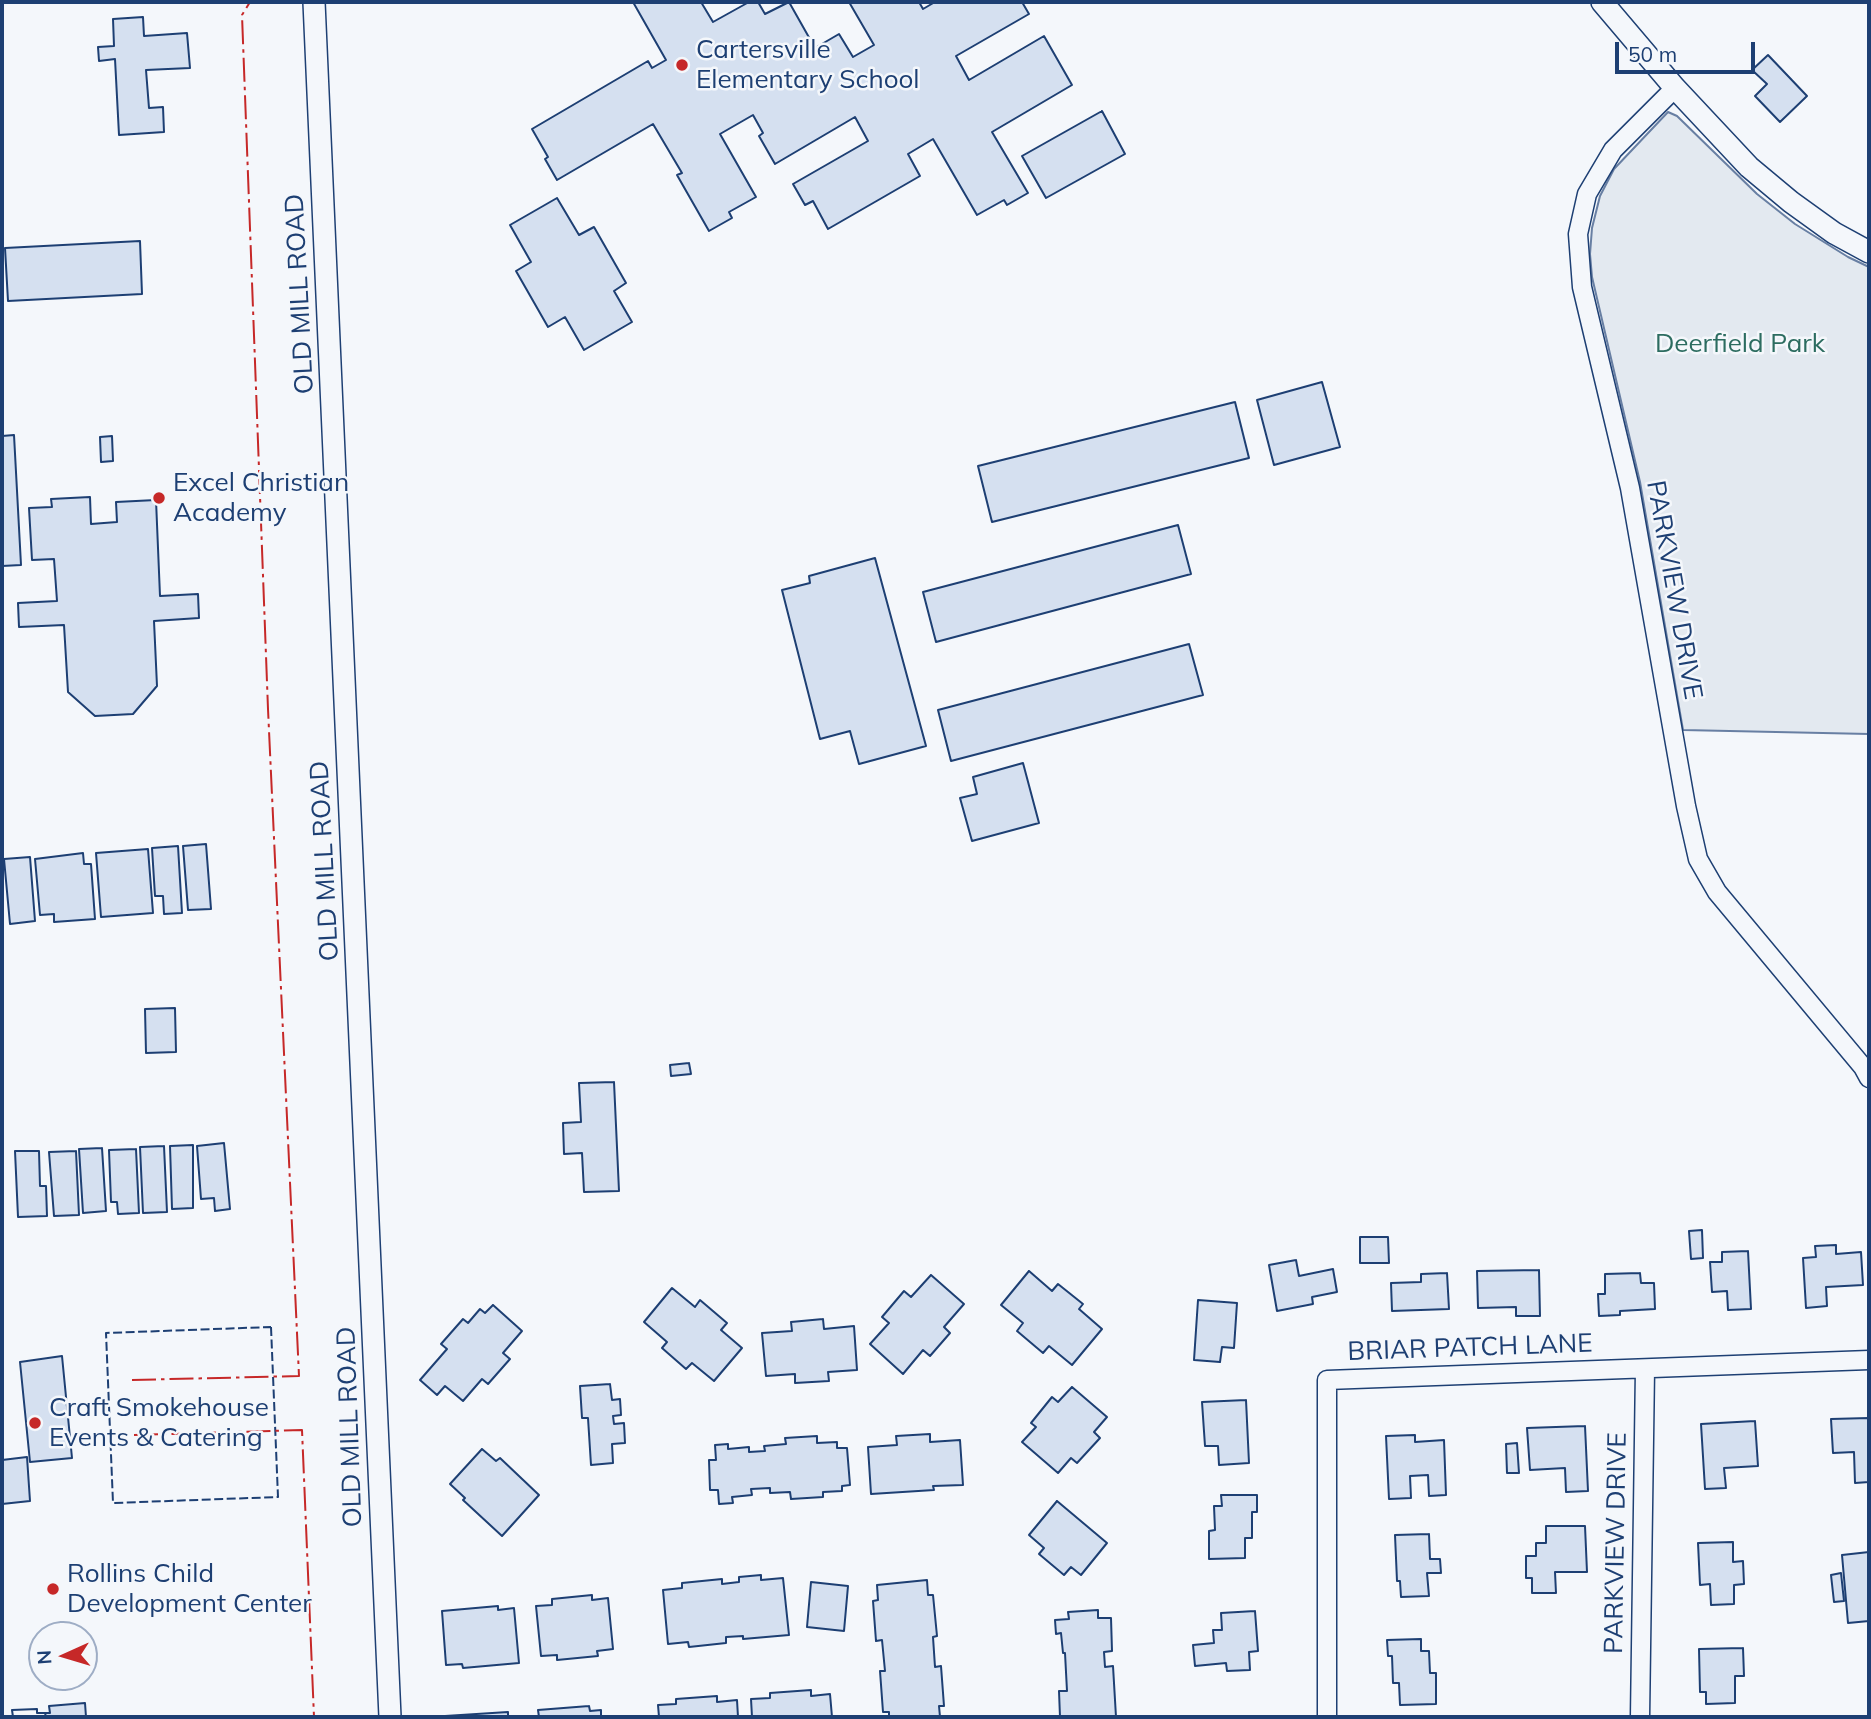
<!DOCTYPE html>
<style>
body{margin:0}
#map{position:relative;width:1871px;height:1719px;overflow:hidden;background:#f4f7fb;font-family:Mulish,sans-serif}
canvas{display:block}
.frame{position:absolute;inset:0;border:4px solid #1d3f73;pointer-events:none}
.north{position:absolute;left:28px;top:1621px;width:70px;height:70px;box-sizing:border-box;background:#f4f7fb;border:2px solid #9eadc5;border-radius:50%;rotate:266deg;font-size:19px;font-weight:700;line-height:28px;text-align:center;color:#1d3f73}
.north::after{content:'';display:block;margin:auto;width:24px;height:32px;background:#c62828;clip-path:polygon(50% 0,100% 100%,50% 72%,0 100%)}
.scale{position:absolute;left:1615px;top:42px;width:140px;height:32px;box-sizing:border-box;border:4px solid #1d3f73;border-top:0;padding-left:9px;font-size:21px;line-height:24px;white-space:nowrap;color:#1d3f73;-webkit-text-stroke:5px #f4f7fb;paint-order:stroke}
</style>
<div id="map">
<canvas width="1871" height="1719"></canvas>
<div class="frame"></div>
<div class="north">N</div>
<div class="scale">50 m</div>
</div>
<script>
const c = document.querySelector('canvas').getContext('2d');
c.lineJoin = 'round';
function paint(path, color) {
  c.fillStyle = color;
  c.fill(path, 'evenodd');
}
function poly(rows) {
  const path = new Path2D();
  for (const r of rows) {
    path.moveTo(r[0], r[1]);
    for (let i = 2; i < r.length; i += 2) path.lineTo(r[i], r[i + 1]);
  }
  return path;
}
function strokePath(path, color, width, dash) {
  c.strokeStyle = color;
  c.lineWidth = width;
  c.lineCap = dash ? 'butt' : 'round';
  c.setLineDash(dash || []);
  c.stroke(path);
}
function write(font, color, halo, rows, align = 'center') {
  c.font = font + ' Mulish,sans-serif';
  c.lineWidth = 5;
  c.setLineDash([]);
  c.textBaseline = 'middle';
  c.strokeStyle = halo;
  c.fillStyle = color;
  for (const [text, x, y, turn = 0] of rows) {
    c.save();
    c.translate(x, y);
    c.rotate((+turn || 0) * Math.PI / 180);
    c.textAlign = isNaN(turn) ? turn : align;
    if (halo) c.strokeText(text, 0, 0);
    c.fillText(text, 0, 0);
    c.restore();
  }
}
const green = poly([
 [1668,112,1677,116,1757,194,1795,224,1848,257,1869,267,1869,734,1683,730,1640,482,1592,277,1590,254,1592,228,1600,196,1614,169,1668,112]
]);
paint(green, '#e3e9f0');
strokePath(green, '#687fa3', 2);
const building = poly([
 [633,2,701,2,713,22,749,2,758,2,765,14,789,2,815,48,839,34,853,57,874,45,849,2,919,2,923,9,935,2,1022,2,1029,14,956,56,969,80,1044,36,1072,85,992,132,1028,193,1007,205,1004,200,977,215,933,139,908,154,920,176,828,229,813,201,805,205,793,184,868,141,855,117,775,164,759,136,763,133,753,115,720,134,756,197,729,212,732,218,709,231,677,175,682,173,653,124,557,180,545,159,548,157,532,129,648,61,652,68,666,60,633,2],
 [143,17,144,36,187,33,190,68,146,70,149,108,163,107,164,132,119,135,115,59,99,61,98,47,114,46,113,19,143,17],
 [1768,55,1807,96,1780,122,1755,96,1767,84,1752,70,1768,55],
 [1102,111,1125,154,1046,198,1022,156,1102,111],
 [557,198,579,235,594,227,626,283,614,291,632,322,584,350,565,317,548,327,516,271,531,262,510,225,557,198],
 [140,241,142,294,8,301,5,248,140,241],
 [1322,382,1340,447,1274,465,1257,400,1322,382],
 [1235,402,1249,458,992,522,978,466,1235,402],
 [14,435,21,565,2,566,2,436,14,435],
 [112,436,113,461,101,462,100,437,112,436],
 [90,497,91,524,117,522,116,502,156,500,160,596,198,594,199,618,154,621,157,686,133,714,95,716,68,692,64,625,19,627,18,603,57,601,54,559,32,560,29,508,52,507,51,499,90,497],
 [1178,525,1191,574,936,642,923,592,1178,525],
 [875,558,926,746,859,764,850,731,820,739,782,590,810,583,809,576,875,558],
 [1189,644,1203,695,951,761,938,710,1189,644],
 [1023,763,1039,823,972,841,960,798,977,794,973,777,1023,763],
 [206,844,211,909,188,910,183,846,206,844],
 [178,846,182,913,164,914,163,896,155,896,152,848,178,846],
 [148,849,153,913,101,917,96,853,148,849],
 [83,853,84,864,91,864,95,919,54,922,54,914,40,915,35,859,83,853],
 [30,857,35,921,10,924,4,859,30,857],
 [175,1008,176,1052,146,1053,145,1009,175,1008],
 [689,1063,691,1074,671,1076,670,1065,689,1063],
 [614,1082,619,1191,584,1192,582,1153,564,1154,563,1123,581,1122,579,1083,614,1082],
 [224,1143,230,1209,215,1211,214,1198,201,1199,197,1146,224,1143],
 [193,1145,193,1208,172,1209,170,1146,193,1145],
 [164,1146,167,1212,143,1213,140,1147,164,1146],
 [102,1148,106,1211,83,1213,79,1149,102,1148],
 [136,1149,139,1213,118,1214,117,1202,111,1202,109,1150,136,1149],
 [15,1151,39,1151,40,1186,46,1186,47,1216,18,1217,15,1151],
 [76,1151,79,1215,54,1216,49,1152,76,1151],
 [1702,1230,1703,1258,1691,1259,1689,1231,1702,1230],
 [1360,1237,1388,1237,1389,1263,1360,1263,1360,1237],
 [1836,1245,1836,1254,1861,1252,1863,1285,1826,1287,1827,1306,1806,1308,1803,1258,1816,1257,1815,1246,1836,1245],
 [1748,1251,1751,1309,1728,1310,1727,1291,1712,1292,1710,1262,1722,1262,1722,1252,1748,1251],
 [1296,1260,1299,1276,1333,1269,1337,1292,1312,1297,1313,1304,1277,1311,1269,1265,1296,1260],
 [1539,1270,1540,1316,1516,1316,1516,1307,1478,1308,1477,1271,1539,1270],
 [1029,1271,1052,1291,1058,1284,1083,1304,1079,1309,1102,1329,1072,1365,1049,1346,1043,1353,1017,1331,1023,1323,1001,1305,1029,1271],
 [1447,1273,1449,1309,1392,1311,1391,1283,1421,1282,1421,1274,1447,1273],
 [1640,1273,1641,1283,1654,1283,1655,1309,1620,1311,1620,1315,1599,1316,1598,1294,1605,1294,1605,1274,1640,1273],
 [931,1275,964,1304,944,1327,950,1333,930,1356,923,1350,903,1374,870,1344,889,1323,882,1317,904,1291,911,1297,931,1275],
 [672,1288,695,1307,700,1300,727,1323,721,1330,742,1348,714,1381,692,1363,686,1369,662,1348,667,1342,644,1322,672,1288],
 [1198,1300,1237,1303,1234,1348,1222,1347,1220,1362,1194,1360,1198,1300],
 [493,1305,522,1331,503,1353,510,1359,488,1384,482,1379,463,1401,445,1386,437,1395,420,1380,447,1349,441,1344,463,1319,468,1323,480,1309,485,1313,493,1305],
 [823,1319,824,1329,854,1326,857,1370,828,1372,829,1381,795,1383,795,1374,766,1376,762,1333,792,1331,791,1322,823,1319],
 [62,1356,72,1458,30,1462,20,1362,62,1356],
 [610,1384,612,1400,620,1399,621,1415,613,1416,614,1424,624,1423,625,1443,612,1444,613,1463,591,1465,588,1418,582,1418,580,1386,610,1384],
 [1072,1387,1107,1417,1094,1432,1100,1438,1077,1463,1071,1458,1058,1473,1022,1442,1036,1427,1031,1423,1052,1397,1058,1402,1072,1387],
 [1246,1400,1249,1463,1219,1465,1218,1446,1205,1446,1202,1402,1246,1400],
 [1869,1418,1869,1482,1855,1483,1854,1452,1833,1453,1831,1419,1869,1418],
 [1755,1421,1758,1466,1724,1468,1726,1488,1705,1489,1701,1424,1755,1421],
 [1585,1426,1588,1491,1566,1492,1565,1468,1530,1470,1527,1428,1585,1426],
 [930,1434,930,1442,960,1440,963,1485,933,1486,934,1490,871,1494,868,1447,897,1445,896,1436,930,1434],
 [1415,1435,1415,1442,1444,1440,1446,1495,1429,1496,1428,1475,1410,1476,1411,1498,1389,1499,1386,1436,1415,1435],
 [817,1436,817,1443,837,1442,837,1448,847,1448,850,1485,842,1486,842,1491,823,1492,823,1497,791,1499,790,1492,770,1493,770,1488,751,1489,752,1495,732,1497,733,1503,719,1504,718,1490,710,1490,709,1460,716,1460,715,1445,728,1444,728,1449,749,1447,749,1452,765,1451,764,1446,786,1444,785,1438,817,1436],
 [1517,1443,1519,1473,1507,1473,1506,1444,1517,1443],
 [482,1449,496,1461,500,1458,539,1495,502,1536,463,1500,465,1498,450,1484,482,1449],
 [27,1457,30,1501,2,1504,2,1460,27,1457],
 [1221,1495,1257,1495,1257,1512,1252,1512,1252,1538,1245,1538,1245,1558,1209,1559,1209,1531,1215,1530,1214,1506,1222,1506,1221,1495],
 [1057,1501,1107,1543,1081,1575,1071,1567,1064,1575,1039,1554,1044,1548,1029,1535,1057,1501],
 [1546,1526,1585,1526,1587,1572,1555,1572,1556,1593,1532,1593,1532,1578,1526,1578,1526,1556,1536,1556,1536,1543,1546,1543,1546,1526],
 [1429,1534,1430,1559,1440,1559,1441,1573,1427,1573,1429,1596,1401,1597,1400,1581,1397,1581,1395,1535,1429,1534],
 [1733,1542,1733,1562,1743,1561,1744,1584,1734,1585,1734,1604,1711,1605,1710,1584,1700,1585,1698,1543,1733,1542],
 [1869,1552,1869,1621,1848,1623,1842,1555,1869,1552],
 [1841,1573,1844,1601,1834,1602,1831,1575,1841,1573],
 [761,1575,761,1580,783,1578,789,1635,743,1639,743,1636,726,1637,726,1643,689,1647,688,1642,668,1644,663,1590,682,1588,682,1583,722,1579,722,1584,739,1582,739,1577,761,1575],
 [927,1580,928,1595,933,1595,937,1636,933,1637,935,1667,941,1666,944,1706,939,1706,940,1717,889,1717,889,1712,883,1712,880,1671,885,1671,882,1640,876,1641,873,1601,878,1600,877,1585,927,1580],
 [811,1582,848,1586,844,1631,807,1627,811,1582],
 [592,1595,592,1600,608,1598,613,1649,597,1651,598,1656,557,1660,557,1655,541,1656,536,1606,552,1605,552,1599,592,1595],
 [498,1606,498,1610,514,1608,519,1663,463,1668,462,1664,446,1665,442,1611,498,1606],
 [1098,1610,1098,1618,1111,1618,1112,1651,1104,1652,1105,1667,1113,1666,1116,1717,1060,1717,1059,1691,1067,1691,1065,1653,1063,1653,1061,1633,1056,1634,1055,1620,1069,1619,1068,1612,1098,1610],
 [1255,1611,1258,1651,1249,1652,1250,1670,1227,1671,1226,1663,1195,1666,1193,1645,1214,1643,1213,1630,1222,1630,1221,1613,1255,1611],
 [1421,1639,1421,1651,1429,1651,1430,1673,1436,1673,1436,1704,1400,1705,1399,1683,1393,1683,1392,1656,1388,1656,1387,1640,1421,1639],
 [1743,1648,1744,1676,1735,1676,1735,1703,1706,1704,1706,1692,1700,1692,1699,1649,1743,1648],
 [811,1690,811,1696,830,1694,832,1717,752,1717,751,1699,770,1698,770,1693,811,1690],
 [717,1696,717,1702,737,1700,738,1717,659,1717,658,1705,676,1704,676,1699,717,1696],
 [85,1703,86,1717,13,1717,12,1710,37,1709,37,1713,50,1713,49,1706,85,1703],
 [589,1706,590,1711,601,1710,601,1717,539,1717,538,1710,589,1706],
 [37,1709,37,1713,45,1713,46,1717,13,1717,12,1710,37,1709],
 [508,1712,508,1717,445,1717,445,1716,508,1712]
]);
paint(building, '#d5e0f0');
strokePath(building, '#1d3f73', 2);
const minor = poly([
 [1675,88,1613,150,1587,194,1578,234,1582,287,1630,488,1686,806,1698,859,1717,892,1863,1067,1869,1078],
 [1327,1717,1327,1380,1869,1360],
 [1640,1717,1645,1369]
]);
const tertiary = poly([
 [314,2,390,1717],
 [1602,2,1675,88,1749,167,1791,202,1834,233,1869,252]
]);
strokePath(minor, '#1d3f73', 21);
strokePath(tertiary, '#1d3f73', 24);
strokePath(minor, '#f4f7fb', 18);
strokePath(tertiary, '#f4f7fb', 21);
strokePath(poly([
 [271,1327,278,1497,113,1503,106,1333,271,1327]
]), '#1d3f73', 2, [9, 3.5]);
strokePath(poly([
 [132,1380,299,1376,268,709,242,15,250,2],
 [134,1435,302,1430,314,1717]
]), '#c62828', 2, [24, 5, 3.5, 5]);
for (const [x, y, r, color] of [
 [682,65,7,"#c62828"],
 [159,498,7,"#c62828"],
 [35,1423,7,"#c62828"],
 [53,1589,7,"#c62828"]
]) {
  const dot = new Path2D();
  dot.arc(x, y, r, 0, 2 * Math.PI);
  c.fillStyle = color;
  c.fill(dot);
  strokePath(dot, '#f4f7fb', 2.5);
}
write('26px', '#1d3f73', '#f4f7fb', [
 ["Cartersville",696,50],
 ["Elementary School",696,80],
 ["Excel Christian",173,483],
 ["Academy",173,513],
 ["Craft Smokehouse",49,1408],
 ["Events & Catering",49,1438],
 ["Rollins Child",67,1574],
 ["Development Center",67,1604]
], 'left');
write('26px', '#1d3f73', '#f4f7fb', [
 ["OLD MILL ROAD",300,294,-93],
 ["PARKVIEW DRIVE",1674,590,80],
 ["OLD MILL ROAD",325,861,-93],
 ["BRIAR PATCH LANE",1470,1348,-2],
 ["OLD MILL ROAD",350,1427,-92],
 ["PARKVIEW DRIVE",1616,1543,-89]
]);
write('26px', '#2c6c60', '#f4f7fb', [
 ["Deerfield Park",1740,344]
]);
</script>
